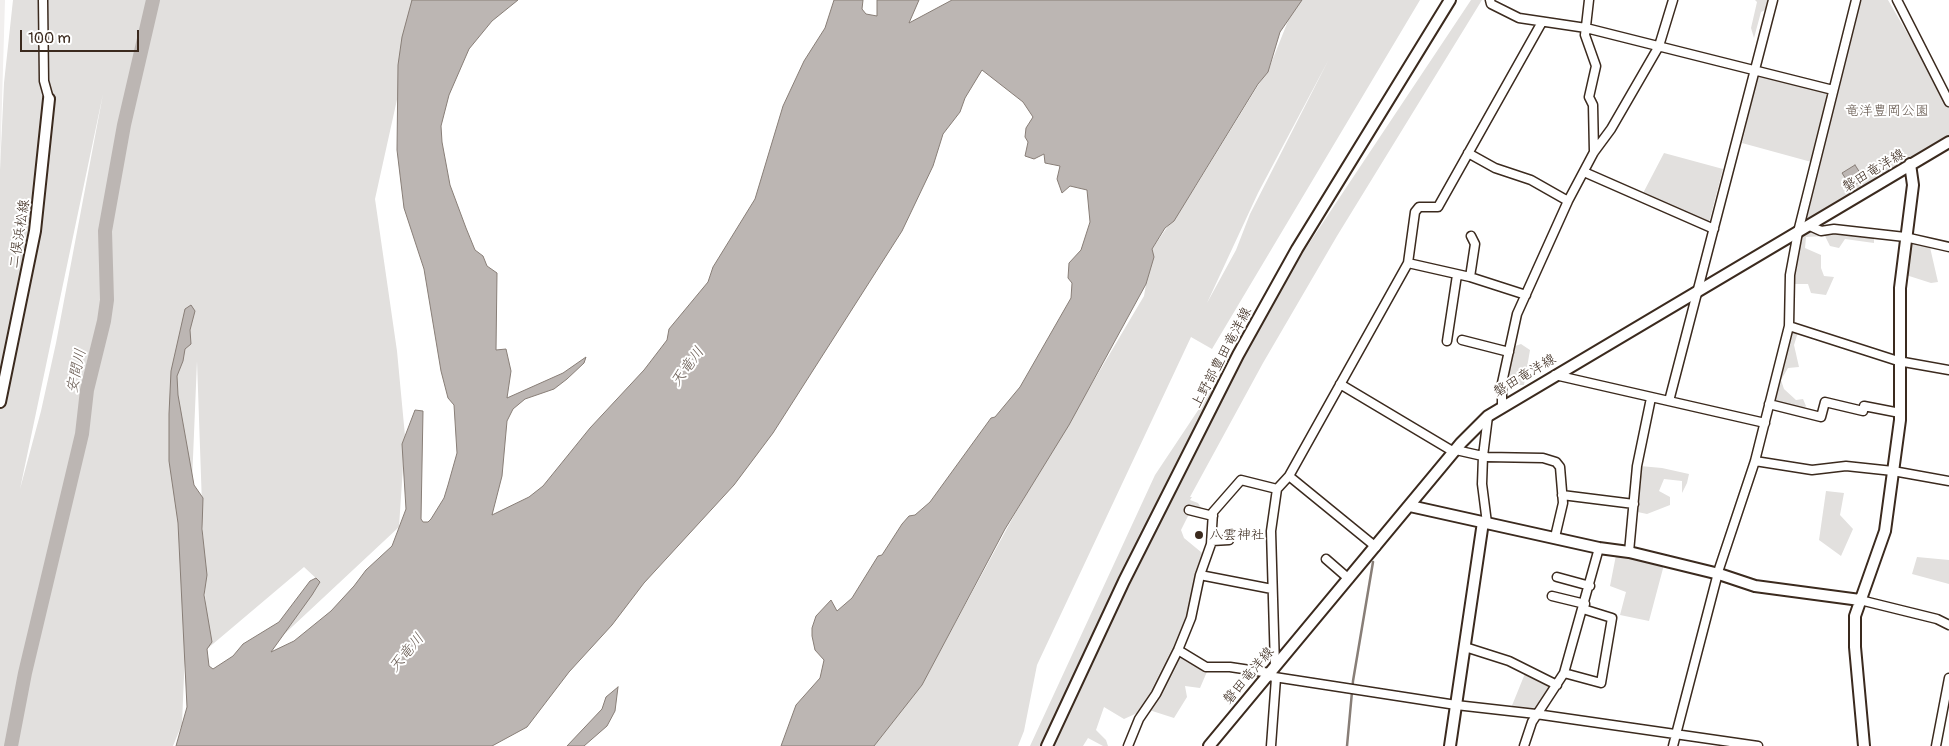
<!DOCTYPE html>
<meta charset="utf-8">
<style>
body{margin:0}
#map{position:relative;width:1949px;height:746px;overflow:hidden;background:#fff;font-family:Pangolin,sans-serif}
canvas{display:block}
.scale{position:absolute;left:20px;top:30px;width:119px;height:22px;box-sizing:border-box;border:2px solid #3b2a1e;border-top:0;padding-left:6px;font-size:15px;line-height:18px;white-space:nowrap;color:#3b2a1e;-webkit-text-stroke:4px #fff;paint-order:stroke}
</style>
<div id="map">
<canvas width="1949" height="746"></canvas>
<div class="scale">100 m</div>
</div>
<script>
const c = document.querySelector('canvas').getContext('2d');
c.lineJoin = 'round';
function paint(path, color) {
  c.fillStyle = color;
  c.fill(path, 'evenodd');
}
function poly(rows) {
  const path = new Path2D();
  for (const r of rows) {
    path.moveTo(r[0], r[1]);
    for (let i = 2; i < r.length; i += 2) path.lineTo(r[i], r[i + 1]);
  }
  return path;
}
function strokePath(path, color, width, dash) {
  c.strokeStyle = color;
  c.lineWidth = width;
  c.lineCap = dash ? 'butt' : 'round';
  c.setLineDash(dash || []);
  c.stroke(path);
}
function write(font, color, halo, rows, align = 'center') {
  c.font = font + ' Pangolin,"Klee One",sans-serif';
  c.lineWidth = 4;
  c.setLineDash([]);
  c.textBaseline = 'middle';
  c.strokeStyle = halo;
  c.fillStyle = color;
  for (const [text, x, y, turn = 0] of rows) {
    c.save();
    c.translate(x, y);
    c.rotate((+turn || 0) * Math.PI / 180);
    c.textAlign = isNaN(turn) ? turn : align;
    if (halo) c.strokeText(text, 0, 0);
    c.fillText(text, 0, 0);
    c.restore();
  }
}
paint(poly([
 [0,0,5,0,0,170]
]), '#f1efee');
paint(poly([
 [13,0,419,0,375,199,397,351,405,436,399,527,278,640,320,582,304,567,207,649,197,361,182,724,173,746,0,746,0,170,4,83],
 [103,94,56,343,41,411,20,489],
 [1300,0,1420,0,1212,349,1191,337,1037,665,1024,731,1018,746,874,746,928,673,1016,512,1144,296,1152,249,1196,186,1270,66,1288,21],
 [1329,59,1250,214,1236,250,1207,303,1258,193],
 [1471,0,1482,0,1337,236,1263,363,1190,497,1192,497,1190,500,1198,503,1204,512,1189,514,1181,530,1184,538,1207,557,1180,652,1209,667,1200,688,1185,686,1187,697,1174,718,1146,709,1124,719,1104,707,1096,730,1106,740,1108,746,1103,746,1088,738,1083,746,1030,746,1155,475],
 [1755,0,1773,0,1771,7,1761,12,1754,38,1751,28,1757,2],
 [1857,0,1888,0,1949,105,1949,142,1806,227,1819,232,1834,229,1874,235,1874,243,1845,239,1839,248,1830,246,1825,236,1806,237,1805,248,1821,255,1821,268,1824,276,1834,277,1826,295,1811,293,1808,284,1793,284,1793,258,1815,163,1742,143,1759,72,1832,91],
 [1664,153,1723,169,1708,226,1641,197],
 [1915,240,1929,243,1938,282,1931,283,1906,275,1907,242],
 [1791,327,1799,329,1794,345,1799,367,1788,368,1781,380,1784,389,1796,400,1803,399,1806,406,1801,412,1769,404],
 [1521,344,1530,350,1524,385,1519,385,1509,375,1515,346],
 [1640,466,1662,468,1689,474,1687,483,1682,493,1682,481,1664,479,1659,491,1670,497,1670,505,1647,514,1633,511],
 [1826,491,1844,493,1840,515,1853,529,1841,556,1819,540],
 [1617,550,1665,561,1649,621,1620,615,1626,592,1610,586],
 [1917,557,1949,560,1949,584,1912,574],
 [1526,671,1552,685,1535,711,1511,708]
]), '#e2e0de');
const water = poly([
 [412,0,518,0,492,21,469,49,449,95,441,126,442,142,450,185,466,228,475,250,483,256,487,266,497,273,496,350,506,349,511,371,507,398,563,373,586,357,584,363,567,379,554,389,525,399,513,409,507,421,502,476,492,515,529,497,543,486,590,428,644,370,667,340,669,329,708,282,713,267,755,199,783,106,804,61,825,28,834,0,863,0,862,9,866,14,877,16,877,0,919,0,909,23,952,0,1302,0,1280,32,1268,72,1258,84,1174,221,1165,228,1152,249,1154,257,1146,284,1069,425,1005,529,922,685,874,746,781,746,796,705,820,678,824,660,815,650,812,636,812,628,816,616,831,600,837,611,852,598,878,556,882,555,902,524,909,516,915,515,930,502,991,418,995,417,1020,387,1071,298,1072,283,1068,278,1069,263,1081,250,1090,222,1087,190,1070,186,1062,193,1057,179,1060,166,1045,163,1044,154,1034,159,1025,156,1028,142,1025,137,1026,128,1033,117,1023,102,982,70,965,98,960,112,943,134,933,166,902,231,773,433,734,485,644,583,612,625,569,672,527,727,492,746,176,746,187,707,178,523,169,461,169,414,171,371,185,309,191,305,195,311,190,330,191,344,185,349,183,361,177,376,178,395,194,485,203,498,202,529,207,575,204,595,212,642,207,649,209,666,213,669,233,656,243,644,279,622,310,581,316,578,320,582,312,595,271,652,294,641,331,611,354,586,366,570,392,546,406,509,402,444,415,410,423,411,421,519,423,522,428,522,431,519,444,498,448,485,457,453,454,405,448,398,441,371,424,269,404,208,397,150,398,65,402,37,412,0],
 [1855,165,1864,179,1851,187,1842,173,1855,165],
 [618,687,615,711,607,726,584,746,567,746,602,709,606,697,618,687]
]);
paint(water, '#bcb6b3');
strokePath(water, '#887e77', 1);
strokePath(poly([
 [1347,746,1353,681,1373,562]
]), '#887e77', 2.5);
strokePath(poly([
 [11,746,25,673,82,434,87,390,104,321,107,300,105,231,124,125,153,0]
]), '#bcb6b3', 14);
const street = poly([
 [43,0,44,81,49,99],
 [1490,0,1491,4,1519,18,1586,28,1833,90],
 [1589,0,1585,35,1596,66,1589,97,1593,105,1594,152],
 [1897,0,1949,102],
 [1468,153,1495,168,1531,180,1568,201],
 [1584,172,1714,229],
 [1810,226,1821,231,1834,229,1905,237,1949,247],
 [1408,263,1470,277,1526,295],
 [1470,277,1475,244,1471,236],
 [1789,326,1898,361,1949,370],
 [1462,340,1509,352],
 [1447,341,1457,275],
 [1555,375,1765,423],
 [1340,384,1454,452],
 [1669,401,1773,0],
 [1769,404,1821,417,1825,402,1863,411,1864,406,1900,413],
 [1502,406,1502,383,1517,314,1568,201,1594,152,1611,129,1659,46,1673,0],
 [1456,450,1487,457,1543,458,1556,462,1560,467,1563,503,1555,537],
 [1755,461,1812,470,1846,466,1893,471,1949,481],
 [1289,476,1376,547],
 [1562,495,1634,504],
 [1189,510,1213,516],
 [1487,523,1482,484,1483,456,1488,416],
 [1212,541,1229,540],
 [1629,552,1637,466,1651,398],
 [1326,559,1349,579],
 [1200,575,1272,589],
 [1557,577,1590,586],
 [1552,596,1585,604],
 [1860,600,1937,619,1949,625],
 [1465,647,1509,661,1557,685],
 [1178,650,1206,667,1230,667,1270,673],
 [1275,667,1271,531,1277,489,1289,476,1408,263,1415,212,1419,207,1438,207,1542,22],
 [1564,673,1601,683,1612,618,1583,609],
 [1268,676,1456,705,1536,714,1758,746],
 [1128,746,1139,719,1156,694,1178,650,1191,618,1200,575,1211,544,1213,512,1241,480,1277,489],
 [1271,746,1276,678],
 [1524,746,1532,722,1564,673,1599,548],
 [1673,746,1719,569,1755,461,1789,326,1790,275,1798,232,1856,0],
 [1936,746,1949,678]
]);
const secondary = poly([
 [0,402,35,231,49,99],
 [1410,506,1599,548,1629,552,1719,574,1755,586,1860,600],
 [1047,746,1124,581,1238,355,1297,249,1450,0],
 [1209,746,1461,443,1488,416,1949,142],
 [1450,746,1483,522],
 [1864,746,1855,647,1855,616,1885,531,1900,420,1900,288,1913,185,1910,164]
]);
strokePath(street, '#3b2a1e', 11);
strokePath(secondary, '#3b2a1e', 14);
strokePath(street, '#fff', 8);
strokePath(secondary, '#fff', 10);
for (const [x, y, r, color] of [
 [1199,535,5,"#3b2a1e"]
]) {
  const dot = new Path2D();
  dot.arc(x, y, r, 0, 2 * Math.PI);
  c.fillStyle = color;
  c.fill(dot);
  strokePath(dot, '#fff', 2);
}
write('14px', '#65584e', '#fff', [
 ["竜洋豊岡公園",1887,111]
]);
write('14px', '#3b2a1e', '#fff', [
 ["磐田竜洋線",1874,171,-31],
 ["二俣浜松線",20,234,-81],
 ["上野部豊田竜洋線",1222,358,-62],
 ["磐田竜洋線",1525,376,-31],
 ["磐田竜洋線",1249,676,-50]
]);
write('14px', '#3b2a1e', '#fff', [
 ["八雲神社",1209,535]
], 'left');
write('italic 15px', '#685b52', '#fff', [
 ["天竜川",688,367,-54],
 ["安間川",77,371,-78],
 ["天竜川",407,653,-50]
]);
</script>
